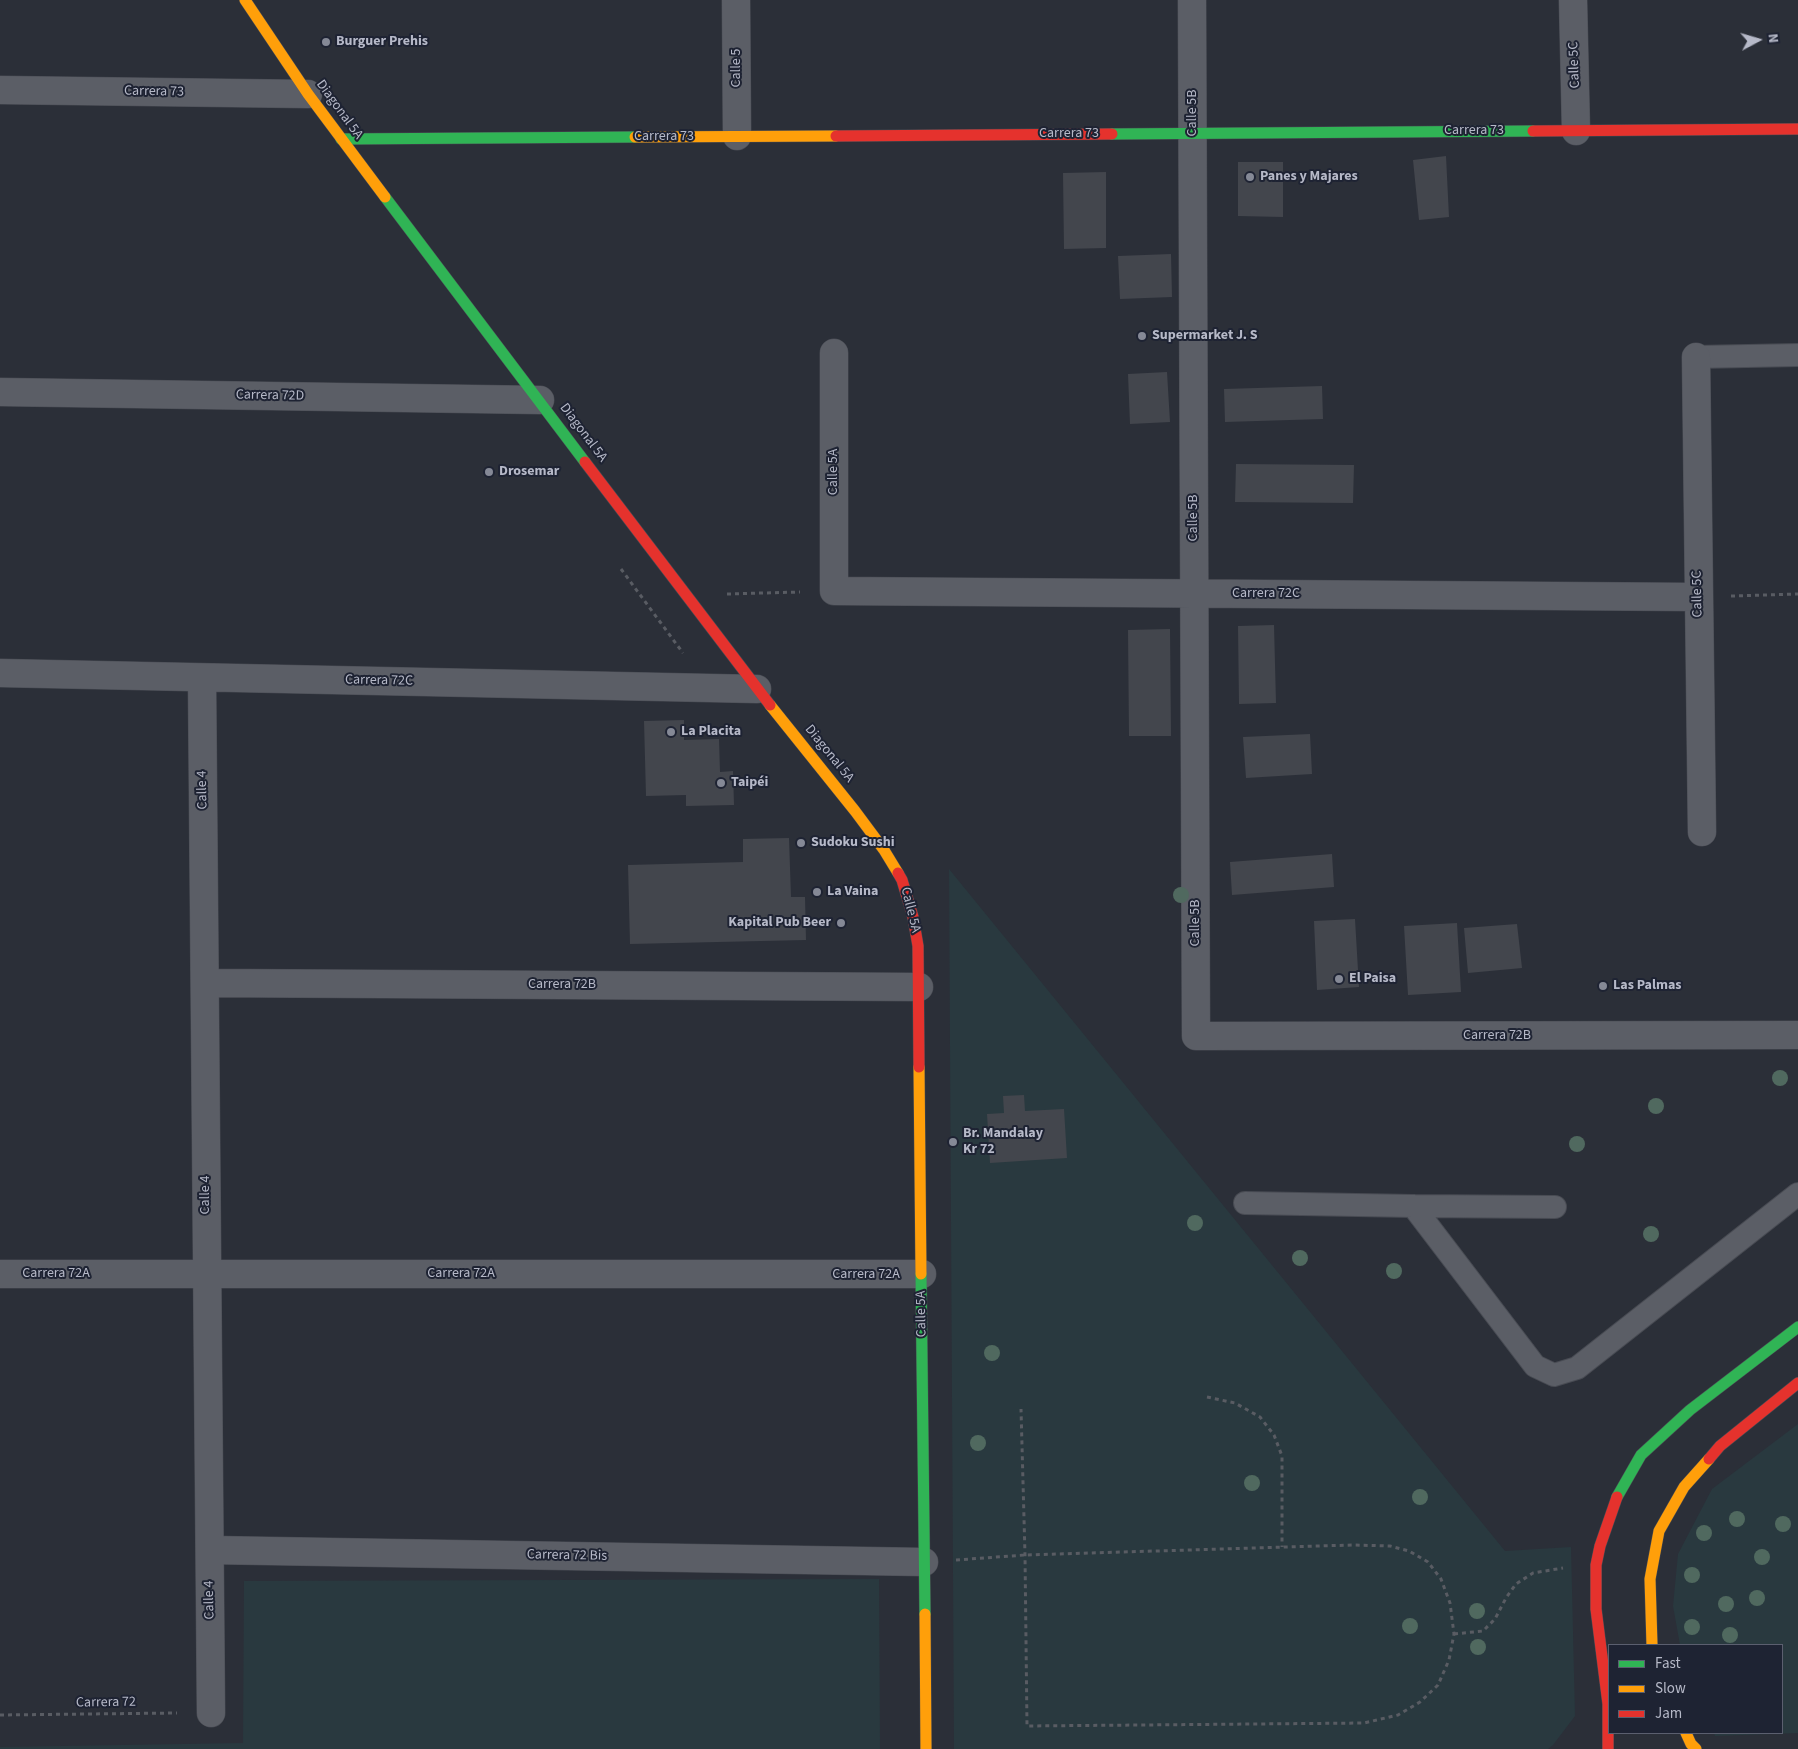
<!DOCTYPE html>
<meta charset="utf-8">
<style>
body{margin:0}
#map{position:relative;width:1798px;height:1749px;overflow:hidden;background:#2b2f38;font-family:"Source Sans 3",sans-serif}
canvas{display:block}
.legend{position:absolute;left:1608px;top:1644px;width:175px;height:90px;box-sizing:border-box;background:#1e2333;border:1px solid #5b5f6f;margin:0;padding:6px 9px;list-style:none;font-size:15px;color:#b6b9c8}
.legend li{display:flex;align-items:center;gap:10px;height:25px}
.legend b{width:25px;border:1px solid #5b5f6f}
.north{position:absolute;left:1733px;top:15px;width:50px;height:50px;-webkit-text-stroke:4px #1e2333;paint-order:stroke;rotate:84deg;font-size:14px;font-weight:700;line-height:20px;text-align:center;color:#b6b9c8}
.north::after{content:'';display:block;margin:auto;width:18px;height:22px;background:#b6b9c8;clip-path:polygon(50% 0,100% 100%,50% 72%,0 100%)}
</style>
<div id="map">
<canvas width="1798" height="1749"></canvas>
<ul class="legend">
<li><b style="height:6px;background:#30b455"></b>Fast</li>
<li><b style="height:6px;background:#ff9f0a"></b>Slow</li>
<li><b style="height:6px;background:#e5322d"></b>Jam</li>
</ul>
<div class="north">N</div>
</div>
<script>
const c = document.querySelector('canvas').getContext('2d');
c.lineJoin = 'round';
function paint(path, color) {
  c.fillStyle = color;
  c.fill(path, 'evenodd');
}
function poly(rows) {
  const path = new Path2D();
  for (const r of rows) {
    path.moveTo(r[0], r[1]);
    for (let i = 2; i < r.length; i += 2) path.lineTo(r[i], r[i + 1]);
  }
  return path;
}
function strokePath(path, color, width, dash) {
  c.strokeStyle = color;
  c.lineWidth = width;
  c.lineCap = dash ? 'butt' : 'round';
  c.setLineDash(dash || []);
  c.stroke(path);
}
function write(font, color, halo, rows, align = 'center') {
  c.font = font + ' "Source Sans 3",sans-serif';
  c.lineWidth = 4;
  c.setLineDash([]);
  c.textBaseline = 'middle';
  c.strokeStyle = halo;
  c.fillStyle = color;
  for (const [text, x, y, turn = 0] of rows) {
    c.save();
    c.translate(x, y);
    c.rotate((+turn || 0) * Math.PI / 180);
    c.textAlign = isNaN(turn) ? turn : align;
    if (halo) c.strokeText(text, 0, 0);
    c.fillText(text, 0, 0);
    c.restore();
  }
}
paint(poly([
 [949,869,1505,1551,1571,1547,1575,1716,1553,1745,1548,1749,954,1749],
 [1798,1424,1798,1733,1715,1736,1714,1733,1782,1733,1782,1645,1680,1645,1673,1606,1678,1554,1712,1489],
 [879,1579,880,1749,0,1749,0,1747,243,1743,244,1581]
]), '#29393f');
paint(poly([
 [1446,156,1449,217,1419,220,1413,160],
 [1238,162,1283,162,1283,217,1238,216],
 [1106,172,1106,248,1064,249,1063,173],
 [1171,254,1172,297,1120,299,1118,256],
 [1167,372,1170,422,1130,424,1128,374],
 [1322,386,1323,419,1225,422,1224,389],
 [1236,464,1354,465,1353,503,1235,502],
 [1274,625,1276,703,1239,704,1238,626],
 [1170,629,1171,736,1129,736,1128,630],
 [684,720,684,740,719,739,720,772,733,771,734,805,686,806,686,795,646,796,644,721],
 [1310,734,1312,774,1246,778,1243,737],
 [789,838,791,897,805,897,806,940,630,944,628,865,743,862,743,839],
 [1332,854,1334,887,1232,895,1230,862],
 [1355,919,1359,987,1317,990,1314,921],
 [1457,923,1461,992,1408,995,1404,926],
 [1517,924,1522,968,1468,973,1464,928],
 [1024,1095,1025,1111,1064,1109,1067,1158,990,1163,987,1114,1004,1113,1003,1096]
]), '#43464d');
const lane = poly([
 [1696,357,1798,355],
 [1245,1203,1413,1206,1555,1207],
 [1413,1206,1535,1366,1554,1375,1577,1368,1798,1194]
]);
const street = poly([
 [736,0,737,136],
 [1192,0,1196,1036,1798,1035],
 [1573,0,1576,131],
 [0,90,308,94],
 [834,353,834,591,1698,597],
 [1696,357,1702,832],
 [0,392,540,400],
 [0,673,757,689],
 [202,678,211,1713],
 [205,983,919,987],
 [0,1274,922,1274],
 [210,1550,924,1562]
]);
const fast = poly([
 [1112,134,1533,131],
 [341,139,635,137],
 [385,197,585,462],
 [921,1274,925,1614],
 [1617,1497,1641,1455,1690,1410,1798,1327]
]);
const slow = poly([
 [245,0,308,94,385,197],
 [635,137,836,136],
 [770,705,855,811,884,850,898,873],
 [919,1067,921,1274],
 [925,1614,926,1749],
 [1652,1645,1650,1579,1659,1531,1684,1487,1709,1459],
 [1686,1733,1691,1744,1696,1749]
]);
const jam = poly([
 [1533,131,1798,129],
 [836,136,1112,134],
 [585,462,770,705],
 [898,873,902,880,913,917,918,946,919,1067],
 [1709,1459,1720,1446,1798,1383],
 [1608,1749,1608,1704,1596,1609,1596,1565,1600,1546,1617,1497]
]);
strokePath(lane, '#484b53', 24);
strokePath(street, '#484b53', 29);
strokePath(fast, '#484b53', 12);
strokePath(slow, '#484b53', 12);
strokePath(jam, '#484b53', 12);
strokePath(poly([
 [621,569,683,653],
 [727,594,800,592],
 [1731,596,1798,594],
 [1207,1397,1235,1403,1260,1417,1274,1435,1282,1456,1282,1547],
 [956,1560,1025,1555,1352,1545,1390,1546,1409,1551,1428,1562,1441,1579,1450,1603,1454,1634,1449,1660,1438,1685,1420,1702,1398,1715,1364,1723,1027,1726,1025,1555,1021,1409],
 [1454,1634,1483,1631,1495,1619,1506,1598,1516,1584,1533,1573,1563,1568],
 [0,1715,177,1713]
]), '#595c63', 3, [4, 4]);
strokePath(lane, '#5b5e66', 22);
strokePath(street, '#5b5e66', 28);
strokePath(fast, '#30b455', 11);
strokePath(slow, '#ff9f0a', 11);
strokePath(jam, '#e5322d', 11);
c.fillStyle = '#50695f';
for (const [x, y] of [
 [1181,895],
 [1780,1078],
 [1656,1106],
 [1577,1144],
 [1195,1223],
 [1651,1234],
 [1300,1258],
 [1394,1271],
 [992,1353],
 [978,1443],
 [1252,1483],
 [1420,1497],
 [1737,1519],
 [1783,1524],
 [1704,1533],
 [1762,1557],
 [1692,1575],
 [1757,1598],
 [1726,1604],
 [1477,1611],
 [1410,1626],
 [1692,1627],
 [1730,1635],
 [1478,1647]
]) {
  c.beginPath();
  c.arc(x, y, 8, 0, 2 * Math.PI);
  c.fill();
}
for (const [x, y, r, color] of [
 [326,42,5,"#858996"],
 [1250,177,5,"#858996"],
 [1142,336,5,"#858996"],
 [489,472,5,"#858996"],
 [671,732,5,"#858996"],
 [721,783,5,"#858996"],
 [801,843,5,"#858996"],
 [817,892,5,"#858996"],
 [841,923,5,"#858996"],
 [1339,979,5,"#858996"],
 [1603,986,5,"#858996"],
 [953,1142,5,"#858996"]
]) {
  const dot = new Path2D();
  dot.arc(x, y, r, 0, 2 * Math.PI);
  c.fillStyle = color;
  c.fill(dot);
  strokePath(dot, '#1e2333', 2);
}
write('bold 14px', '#b6b9c8', '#1e2333', [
 ["Burguer Prehis",336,42],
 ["Panes y Majares",1260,177],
 ["Supermarket J. S",1152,336],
 ["Drosemar",499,472],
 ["La Placita",681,732],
 ["Taipéi",731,783],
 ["Sudoku Sushi",811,843],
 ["La Vaina",827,892],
 ["Kapital Pub Beer",831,923,"right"],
 ["El Paisa",1349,979],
 ["Las Palmas",1613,986],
 ["Br. Mandalay",963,1134],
 ["Kr 72",963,1150]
], 'left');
write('14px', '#b6b9c8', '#1e2333', [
 ["Calle 5C",1575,65,-92],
 ["Calle 5",737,68,-90],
 ["Carrera 73",154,92,1],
 ["Diagonal 5A",339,110,54],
 ["Calle 5B",1193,113,-90],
 ["Carrera 73",1474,131],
 ["Carrera 73",1069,134],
 ["Carrera 73",664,137],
 ["Carrera 72D",270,396,1],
 ["Diagonal 5A",583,433,53],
 ["Calle 5A",834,472,-90],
 ["Calle 5B",1194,518,-90],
 ["Carrera 72C",1266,594],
 ["Calle 5C",1698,594,-91],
 ["Carrera 72C",379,681,1],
 ["Diagonal 5A",829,754,51],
 ["Calle 4",203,790,-91],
 ["Calle 5A",910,910,76],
 ["Calle 5B",1196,923,-90],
 ["Carrera 72B",562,985],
 ["Carrera 72B",1497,1036],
 ["Calle 4",206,1195,-90],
 ["Carrera 72A",56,1274],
 ["Carrera 72A",461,1274],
 ["Carrera 72A",866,1275],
 ["Calle 5A",922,1314,-91],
 ["Carrera 72 Bis",567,1556,1],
 ["Calle 4",210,1600,-91],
 ["Carrera 72",106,1703,-1]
]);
</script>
